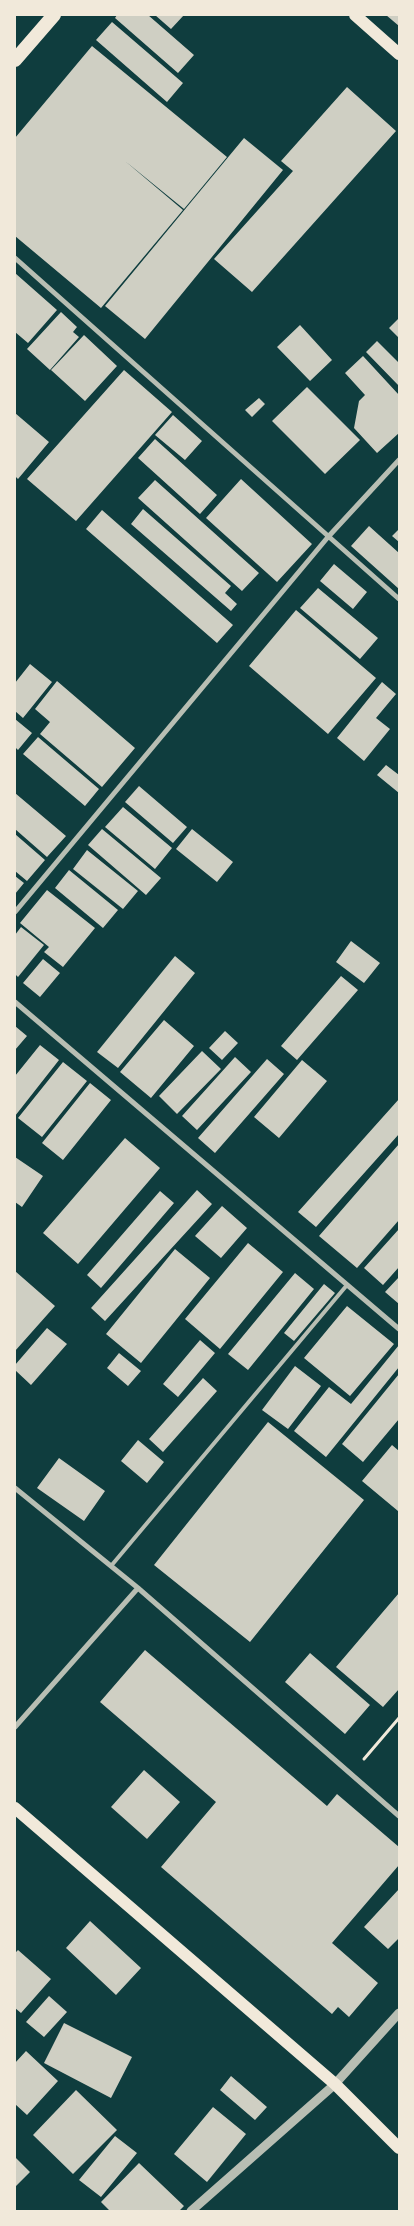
<!DOCTYPE html>
<style>
body{margin:0}
#map{position:relative;width:414px;height:2226px;overflow:hidden;background:#0f3d3e;font-family:"PT Sans",sans-serif}
canvas{display:block}
.frame{position:absolute;inset:0;border:16px solid #f1e9da;pointer-events:none}
</style>
<div id="map">
<canvas width="414" height="2226"></canvas>
<div class="frame"></div>
</div>
<script>
const c = document.querySelector('canvas').getContext('2d');
c.lineJoin = 'round';
function paint(path, color) {
  c.fillStyle = color;
  c.fill(path, 'evenodd');
}
function poly(rows) {
  const path = new Path2D();
  for (const r of rows) {
    path.moveTo(r[0], r[1]);
    for (let i = 2; i < r.length; i += 2) path.lineTo(r[i], r[i + 1]);
  }
  return path;
}
function strokePath(path, color, width, dash) {
  c.strokeStyle = color;
  c.lineWidth = width;
  c.lineCap = dash ? 'butt' : 'round';
  c.setLineDash(dash || []);
  c.stroke(path);
}
paint(poly([
 [117,15,148,15,194,55,178,73,115,18],
 [155,15,184,15,171,29],
 [386,15,399,15,399,26],
 [112,22,183,83,167,102,96,40],
 [92,46,227,157,184,209,125,161,183,210,101,308,15,236,15,138],
 [347,87,396,131,252,292,214,259,293,171,281,161],
 [244,138,283,170,145,339,105,306],
 [15,273,57,310,28,343,15,332],
 [61,312,77,327,73,332,79,337,50,370,27,349],
 [399,318,399,338,389,328],
 [300,325,332,360,310,381,277,347],
 [84,335,117,366,85,401,51,370],
 [377,341,399,363,399,386,366,352],
 [363,356,399,395,399,433,377,453,354,428,359,401,365,395,345,373],
 [124,370,172,412,76,521,27,479],
 [307,387,360,440,325,474,272,421],
 [259,398,265,404,252,417,245,410],
 [15,413,49,442,18,479,15,476],
 [173,415,202,441,185,460,155,435],
 [155,439,217,495,200,514,138,458],
 [241,479,312,544,277,582,206,518],
 [155,480,259,573,242,591,138,498],
 [143,509,231,586,225,593,237,604,231,611,131,524],
 [102,510,233,625,217,643,86,529],
 [369,526,399,553,399,589,351,546],
 [399,529,399,542,392,536],
 [334,564,367,592,353,609,320,581],
 [318,588,378,638,360,659,300,608],
 [296,610,376,678,328,734,249,666],
 [30,664,52,682,23,718,15,711,15,683],
 [57,681,135,748,102,787,40,734,50,722,35,709],
 [382,682,396,694,376,718,390,729,364,761,337,738],
 [15,719,32,733,18,750,15,747],
 [38,737,99,789,85,806,23,754],
 [386,765,399,775,399,793,377,775],
 [139,786,187,827,173,843,125,802],
 [15,793,66,836,47,857,15,829],
 [123,807,172,848,155,869,105,827],
 [102,829,161,878,146,895,88,845],
 [192,829,233,862,217,882,176,849],
 [15,834,45,860,27,881,15,871],
 [87,850,138,891,123,909,73,869],
 [69,870,118,910,103,928,55,888],
 [15,876,24,883,15,894],
 [47,890,95,928,63,967,44,952,49,947,20,923],
 [21,927,44,945,18,977,15,974,15,935],
 [351,941,380,963,364,983,336,962],
 [175,956,195,973,118,1068,97,1052],
 [43,959,60,973,40,997,23,983],
 [341,976,358,990,297,1060,281,1046],
 [164,1020,194,1046,151,1098,120,1072],
 [15,1026,27,1036,15,1050],
 [225,1031,238,1043,222,1060,209,1048],
 [40,1045,59,1060,15,1116,15,1076],
 [202,1051,221,1069,177,1114,159,1096],
 [235,1057,251,1072,197,1130,182,1116],
 [267,1059,284,1074,215,1153,198,1138],
 [302,1060,327,1081,279,1138,254,1117],
 [63,1062,87,1081,42,1137,18,1118],
 [90,1083,111,1100,63,1160,42,1143],
 [399,1099,399,1134,316,1227,298,1212],
 [125,1138,160,1168,78,1264,43,1233],
 [399,1144,399,1220,357,1268,319,1236],
 [15,1157,43,1176,22,1207,15,1202],
 [197,1190,212,1204,105,1321,91,1308],
 [160,1191,174,1203,101,1288,87,1275],
 [222,1206,247,1228,221,1258,195,1236],
 [399,1229,399,1267,383,1285,364,1268],
 [248,1243,283,1272,220,1349,185,1319],
 [175,1249,210,1278,141,1363,106,1334],
 [15,1271,55,1306,15,1351],
 [295,1273,314,1289,248,1370,228,1354],
 [399,1277,399,1304,385,1292],
 [324,1284,335,1293,294,1341,284,1333],
 [347,1306,394,1344,350,1396,304,1358],
 [47,1328,67,1344,31,1385,15,1370,15,1365],
 [200,1340,215,1353,178,1397,163,1384],
 [399,1345,399,1367,326,1457,294,1431,329,1387,351,1404],
 [119,1353,141,1371,128,1386,107,1368],
 [295,1366,321,1386,288,1429,262,1410],
 [399,1374,399,1419,363,1462,342,1444],
 [203,1378,217,1391,163,1452,149,1439],
 [268,1422,364,1500,250,1642,154,1565],
 [138,1440,164,1462,147,1483,121,1461],
 [392,1445,399,1451,398,1511,362,1481],
 [59,1458,105,1491,84,1521,37,1488],
 [399,1593,399,1689,383,1707,336,1667],
 [145,1650,327,1806,337,1794,399,1847,399,1865,332,1943,378,1983,349,2017,338,2007,332,2014,161,1867,216,1802,100,1702],
 [310,1653,370,1705,345,1734,285,1682],
 [144,1770,180,1802,147,1839,111,1807],
 [399,1889,399,1938,388,1949,364,1927],
 [90,1921,141,1968,116,1995,66,1948],
 [18,1950,51,1979,21,2013,15,2008,15,1953],
 [49,1996,67,2012,44,2037,26,2022],
 [64,2023,132,2057,111,2098,44,2063],
 [26,2051,58,2081,27,2115,15,2104,15,2063],
 [231,2076,267,2107,255,2120,220,2090],
 [76,2090,117,2130,73,2174,33,2135],
 [213,2107,246,2134,207,2182,174,2154],
 [115,2136,137,2153,101,2197,79,2180],
 [15,2157,30,2172,15,2187],
 [139,2163,184,2206,179,2211,110,2211,101,2202]
]), '#cfcfc3');
strokePath(poly([
 [364,1759,399,1718]
]), '#f1e9da', 3);
strokePath(poly([
 [111,1566,347,1285]
]), '#b8beb3', 4);
strokePath(poly([
 [15,258,399,599],
 [15,912,328,537,399,460],
 [15,1002,399,1329],
 [15,1488,138,1588,399,1816],
 [15,1727,138,1588]
]), '#b8beb3', 5);
strokePath(poly([
 [191,2211,335,2084,399,2013]
]), '#b8beb3', 9);
strokePath(poly([
 [355,15,399,54],
 [15,1808,335,2084,399,2148]
]), '#f1e9da', 12);
strokePath(poly([
 [15,60,54,15]
]), '#f1e9da', 14);
</script>
